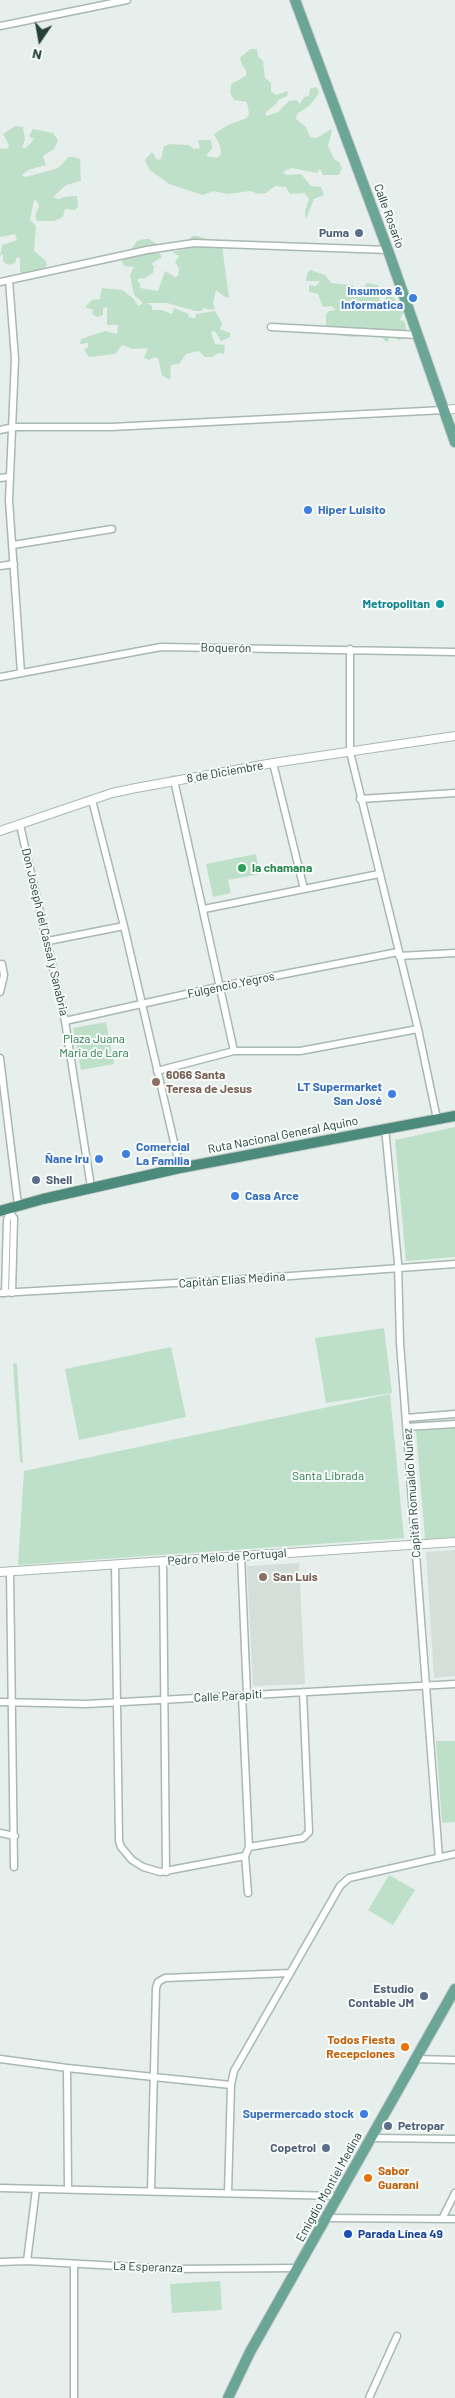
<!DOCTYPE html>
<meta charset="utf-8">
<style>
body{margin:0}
#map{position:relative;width:455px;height:2398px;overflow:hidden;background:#e6efeb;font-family:Barlow,sans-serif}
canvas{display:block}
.north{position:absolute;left:15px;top:15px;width:50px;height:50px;-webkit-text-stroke:4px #f7fbf9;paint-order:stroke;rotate:192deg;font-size:14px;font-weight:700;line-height:20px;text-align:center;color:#24423a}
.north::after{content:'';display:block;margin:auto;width:18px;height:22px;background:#24423a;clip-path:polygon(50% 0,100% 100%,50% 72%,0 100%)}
</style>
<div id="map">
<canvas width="455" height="2398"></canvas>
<div class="north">N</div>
</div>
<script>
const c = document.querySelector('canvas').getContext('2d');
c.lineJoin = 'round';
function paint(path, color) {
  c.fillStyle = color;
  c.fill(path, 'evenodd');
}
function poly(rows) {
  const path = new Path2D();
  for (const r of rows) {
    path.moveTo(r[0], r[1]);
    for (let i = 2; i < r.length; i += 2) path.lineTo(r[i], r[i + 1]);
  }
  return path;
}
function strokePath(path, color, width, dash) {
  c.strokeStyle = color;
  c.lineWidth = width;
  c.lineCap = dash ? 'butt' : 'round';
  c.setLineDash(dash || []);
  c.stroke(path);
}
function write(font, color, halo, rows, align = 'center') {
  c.font = font + ' Barlow,sans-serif';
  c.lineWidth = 4;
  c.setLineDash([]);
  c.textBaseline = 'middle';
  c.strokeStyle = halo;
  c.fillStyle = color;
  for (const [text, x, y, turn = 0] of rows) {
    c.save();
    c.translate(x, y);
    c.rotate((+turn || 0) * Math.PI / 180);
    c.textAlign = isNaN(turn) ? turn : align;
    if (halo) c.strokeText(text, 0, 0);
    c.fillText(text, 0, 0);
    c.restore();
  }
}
paint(poly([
 [455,1550,455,1676,434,1678,426,1552],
 [299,1563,305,1684,253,1686,247,1566]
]), '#d4dfda');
paint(poly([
 [250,49,257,49,258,56,263,61,265,78,271,83,271,91,276,95,288,91,287,96,278,100,276,104,266,112,266,116,278,112,289,101,296,100,300,104,304,97,309,96,310,89,316,87,319,91,318,95,309,106,297,114,296,119,306,127,310,137,317,138,331,129,332,131,328,146,334,159,339,162,342,168,339,175,323,175,320,169,317,173,291,168,283,172,286,175,301,174,311,186,321,187,324,195,314,199,306,219,305,211,309,199,305,193,290,194,286,187,275,186,266,193,258,194,251,191,227,194,214,191,203,195,169,184,150,170,145,160,152,152,157,160,161,159,164,146,170,144,189,145,194,149,200,148,198,140,211,140,212,148,206,156,217,158,221,154,220,146,214,134,228,125,247,118,249,114,247,102,234,100,230,93,231,84,246,76,246,70,242,65,240,58],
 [15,126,23,127,25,139,22,148,26,148,34,139,29,136,33,129,53,133,58,140,54,149,43,156,46,165,28,170,22,175,26,177,51,170,58,168,69,157,74,157,80,159,81,181,66,185,53,197,59,199,64,197,77,196,78,207,75,210,65,209,63,217,54,221,37,221,35,216,39,206,37,201,34,200,30,220,36,226,34,251,45,260,47,265,41,271,22,275,20,271,20,258,17,257,15,263,8,265,3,261,3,254,0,256,2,245,17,240,15,234,0,237,0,148,7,149,9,145,3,134],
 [192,236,198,236,222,245,229,298,225,297,216,290,213,303,215,309,211,310,204,308,202,311,195,311,167,303,147,303,152,306,152,310,162,310,172,314,174,308,189,314,188,317,195,318,196,314,215,311,222,323,220,329,230,333,230,337,221,341,215,331,211,332,215,344,225,345,224,354,219,353,212,357,205,357,199,351,186,354,179,364,171,365,170,380,162,375,158,358,155,357,149,360,144,358,148,348,133,349,122,345,115,354,89,357,84,350,88,347,88,343,80,344,81,339,105,331,117,334,118,325,107,325,107,307,103,308,103,315,97,317,92,314,93,310,85,307,92,300,100,299,102,288,122,290,133,298,138,306,143,303,134,295,130,275,134,267,124,266,121,259,130,257,130,251,137,241,144,239,149,239,159,246,158,251,162,257,151,264,154,266,153,273,145,278,138,279,138,282,140,283,140,288,158,291,165,271,175,277,178,276,179,269,175,262,179,256,172,252,185,249,185,244],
 [310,270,325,275,331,283,352,285,359,291,361,291,367,283,378,285,380,296,379,302,385,299,388,294,395,299,394,304,399,302,399,307,404,312,399,321,403,320,406,325,406,329,412,334,412,337,398,340,395,335,389,336,389,341,386,342,378,333,354,337,329,334,326,329,326,314,329,311,336,310,331,306,323,307,318,294,309,292,309,285,316,286,320,281,306,281,307,273],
 [256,854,260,874,228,880,231,893,213,897,206,864],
 [106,1022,114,1064,81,1070,73,1028],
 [455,1127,455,1257,406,1261,395,1140],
 [384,1328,392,1393,326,1403,315,1338],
 [171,1347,186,1417,79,1440,65,1369],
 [16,1363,17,1364,23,1463,20,1462,13,1364],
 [390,1394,404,1538,18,1565,24,1471],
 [455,1428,455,1537,425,1539,416,1431],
 [436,1741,455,1741,455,1822,442,1823],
 [389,1875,415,1890,393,1925,368,1910],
 [220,2281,222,2310,172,2313,170,2284]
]), '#bfe0c8');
const minor = poly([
 [0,26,127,0],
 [9,280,15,359,9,500,21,673],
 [0,282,147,250,194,243,388,250],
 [271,327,418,335],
 [0,430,13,427,111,427,444,410],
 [0,478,8,477],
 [13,545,112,529],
 [0,566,14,564],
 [350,649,350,752,418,1029,437,1119],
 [0,677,161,647,455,652],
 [273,763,304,889],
 [174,780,234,1051],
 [360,799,455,793],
 [92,800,124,926,180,1168],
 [20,825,65,1021,91,1187],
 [204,909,379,874],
 [48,941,124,926],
 [399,956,455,953],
 [0,992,4,975,2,964],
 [65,1021,218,987,398,952],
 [0,1058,18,1205],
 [157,1071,234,1051,300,1051,418,1029],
 [385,1128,398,1263,400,1343,439,1858],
 [10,1213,14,1218,12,1293],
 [0,1293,263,1278,455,1264],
 [5,1293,7,1220,10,1213],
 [406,1418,455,1414],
 [407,1427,455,1424],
 [241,1556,247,1695],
 [163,1561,166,1872],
 [115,1565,119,1841,121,1847,132,1860,143,1867,160,1872,245,1856],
 [10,1571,14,1867],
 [242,1696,249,1847,245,1856,248,1893],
 [0,1702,86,1704,455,1684],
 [0,1833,15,1836],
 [249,1847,303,1838,309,1832,303,1692],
 [0,2059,67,2068,231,2085],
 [415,2059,455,2060],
 [67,2068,68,2189],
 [371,2138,455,2139],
 [0,2188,338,2196],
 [151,2191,156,1988,158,1982,165,1978,290,1973],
 [228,2193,231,2085,234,2071,340,1886,349,1878,455,1854],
 [326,2218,455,2219],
 [442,2219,455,2193],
 [27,2261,36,2189],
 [0,2262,27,2261,173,2269,297,2268],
 [74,2264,74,2398],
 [369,2398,397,2336]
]);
const tertiary = poly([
 [444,410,455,409],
 [0,831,112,793,136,788,273,763,455,736],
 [0,1572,455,1542]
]);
const primary = poly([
 [295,0,390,256,455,442],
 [228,2398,250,2352,455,1989]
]);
const trunk = poly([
 [0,1211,43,1199,180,1168,455,1116]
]);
strokePath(minor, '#a8b8b2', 9);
strokePath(tertiary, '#a8b8b2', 10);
strokePath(primary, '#c2cac8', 12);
strokePath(trunk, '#c2cac8', 12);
strokePath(minor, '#fff', 6);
strokePath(tertiary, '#fff', 8);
strokePath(primary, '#6aa596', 10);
strokePath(trunk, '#4c8a7c', 10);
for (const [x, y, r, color] of [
 [359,233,5,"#5c6f8a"],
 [413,298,5,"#3f7fe0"],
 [308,510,5,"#3f7fe0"],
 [440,604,5,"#0f9aa8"],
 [242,868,5,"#2e9e5b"],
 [156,1082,5,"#8d6e63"],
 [392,1094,5,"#3f7fe0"],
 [126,1154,5,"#3f7fe0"],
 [99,1159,5,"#3f7fe0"],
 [36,1180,5,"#5c6f8a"],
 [235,1196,5,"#3f7fe0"],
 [263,1577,5,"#8d6e63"],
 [424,1996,5,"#5c6f8a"],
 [405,2047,5,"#e8710a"],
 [364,2114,5,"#3f7fe0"],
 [388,2126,5,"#5c6f8a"],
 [326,2148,5,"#5c6f8a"],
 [368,2178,5,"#e8710a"],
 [348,2234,5,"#1a4fb4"]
]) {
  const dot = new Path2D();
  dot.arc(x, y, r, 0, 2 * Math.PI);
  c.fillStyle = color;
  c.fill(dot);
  strokePath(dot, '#f7fbf9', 2);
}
write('12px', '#24423a', '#f7fbf9', [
 ["Calle Rosario",389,216,70],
 ["Boquerón",226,648,1],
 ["8 de Diciembre",225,772,-10],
 ["Don Joseph del Cassal y Sanabria",45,932,77],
 ["Fulgencio Yegros",231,985,-12],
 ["Ruta Nacional General Aquino",283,1135,-11],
 ["Capitán Elias Medina",232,1280,-4],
 ["Capitán Romualdo Nuñez",412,1493,-94],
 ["Pedro Melo de Portugal",227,1557,-4],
 ["Calle Parapiti",228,1696,-3],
 ["Emigdio Montiel Medina",329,2187,-61],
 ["La Esperanza",148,2267,2]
]);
write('bold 12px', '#4e5e75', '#f7fbf9', [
 ["Puma",349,233],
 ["Shell",46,1180,"left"],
 ["Estudio",414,1989],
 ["Contable JM",414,2003],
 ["Petropar",398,2126,"left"],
 ["Copetrol",316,2148]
], 'right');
write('bold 12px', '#366cbe', '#f7fbf9', [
 ["Insumos &",403,291],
 ["Informatica",403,305],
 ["Hiper Luisito",318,510,"left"],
 ["LT Supermarket",382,1087],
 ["San José",382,1101],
 ["Comercial",136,1147,"left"],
 ["La Familia",136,1161,"left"],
 ["Ñane Iru",89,1159],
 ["Casa Arce",245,1196,"left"],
 ["Supermercado stock",354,2114]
], 'right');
write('bold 12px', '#0d838f', '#f7fbf9', [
 ["Metropolitan",430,604]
], 'right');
write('bold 12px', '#27864d', '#f7fbf9', [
 ["la chamana",252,868]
], 'left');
write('12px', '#2d7a4b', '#f7fbf9', [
 ["Plaza Juana",94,1039],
 ["Maria de Lara",94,1053],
 ["Santa Librada",328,1476]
]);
write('bold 12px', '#785e54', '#f7fbf9', [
 ["6066 Santa",166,1075],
 ["Teresa de Jesus",166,1089],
 ["San Luis",273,1577]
], 'left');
write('bold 12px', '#c56008', '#f7fbf9', [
 ["Todos Fiesta",395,2040],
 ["Recepciones",395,2054],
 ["Sabor",378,2171,"left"],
 ["Guarani",378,2185,"left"]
], 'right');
write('bold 12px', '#164399', '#f7fbf9', [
 ["Parada Línea 49",358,2234]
], 'left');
</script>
